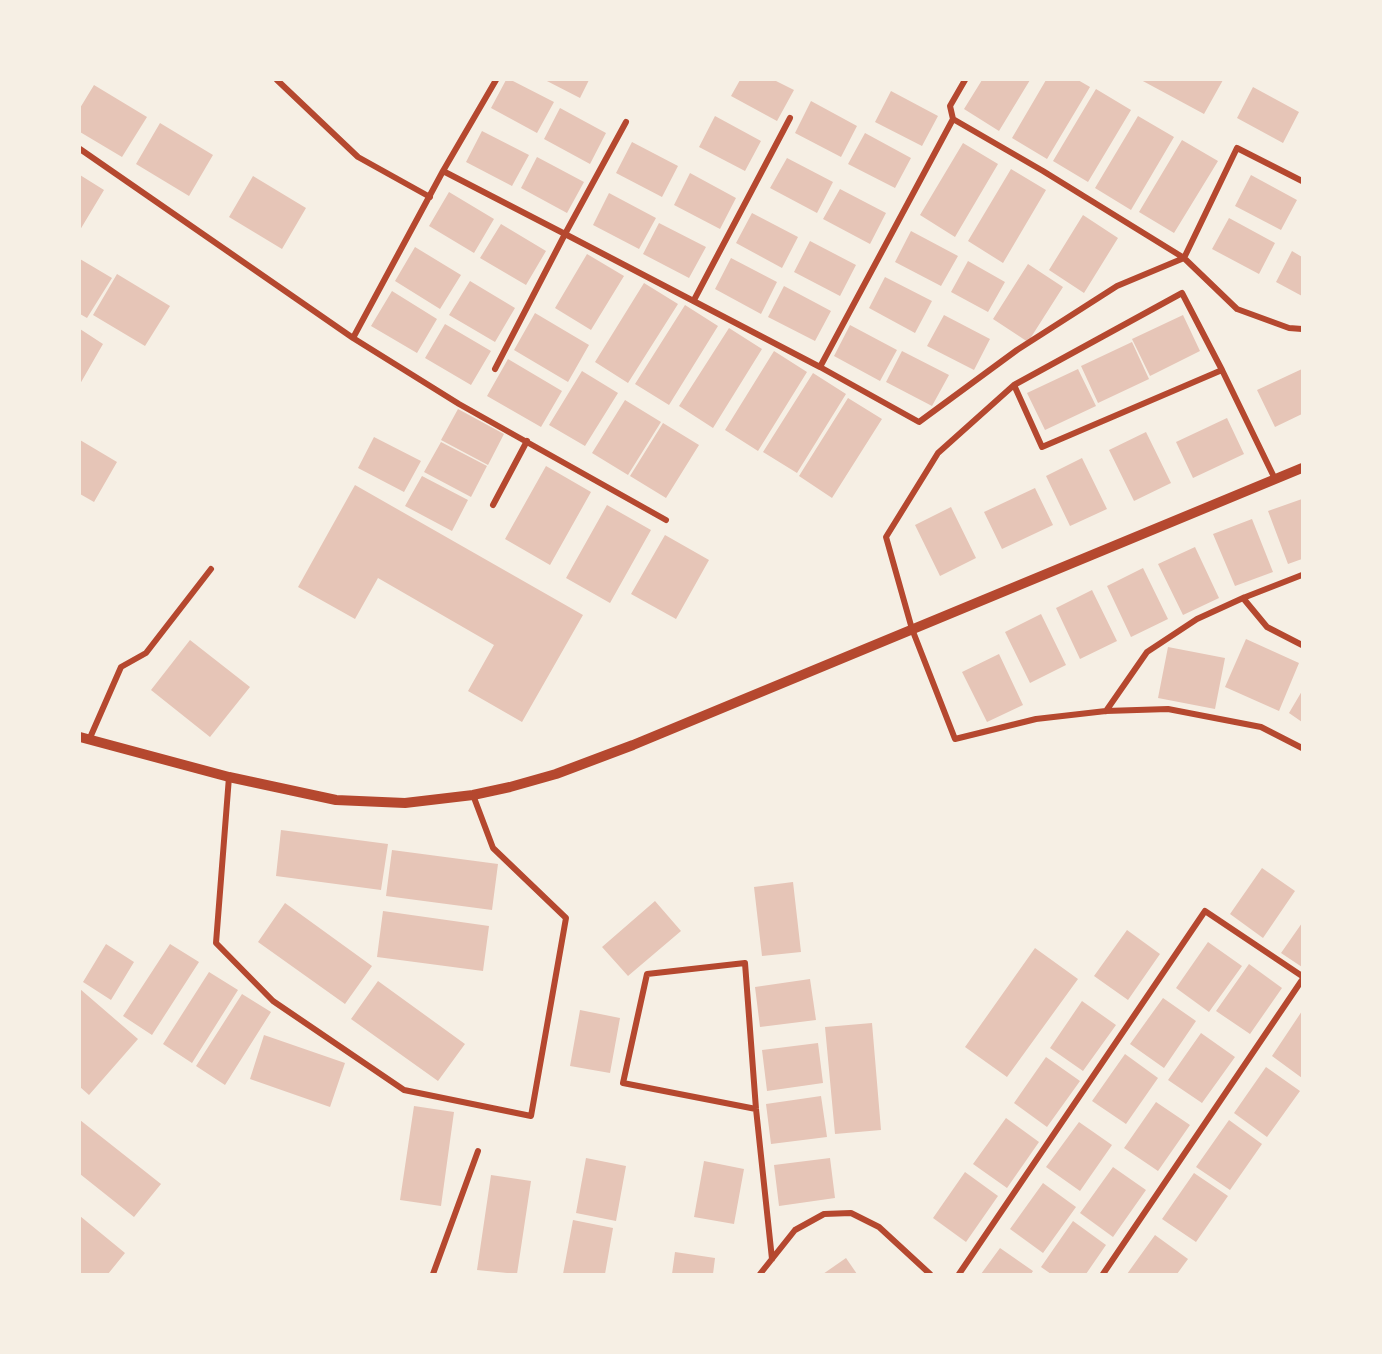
<!DOCTYPE html>
<style>
body{margin:0}
#map{position:relative;width:1382px;height:1354px;overflow:hidden;background:#f6efe4;font-family:"Roboto Serif",serif}
canvas{display:block}
.frame{position:absolute;inset:0;border:81px solid #f6efe4;pointer-events:none}
</style>
<div id="map">
<canvas width="1382" height="1354"></canvas>
<div class="frame"></div>
</div>
<script>
const c = document.querySelector('canvas').getContext('2d');
c.lineJoin = 'round';
function paint(path, color) {
  c.fillStyle = color;
  c.fill(path, 'evenodd');
}
function poly(rows) {
  const path = new Path2D();
  for (const r of rows) {
    path.moveTo(r[0], r[1]);
    for (let i = 2; i < r.length; i += 2) path.lineTo(r[i], r[i + 1]);
  }
  return path;
}
function strokePath(path, color, width, dash) {
  c.strokeStyle = color;
  c.lineWidth = width;
  c.lineCap = dash ? 'butt' : 'round';
  c.setLineDash(dash || []);
  c.stroke(path);
}
paint(poly([
 [506,80,511,80,554,102,537,133,491,108],
 [545,80,589,80,580,98],
 [740,80,774,80,794,90,777,121,731,96],
 [982,80,1030,80,999,131,964,109],
 [1046,80,1078,80,1090,87,1047,159,1012,138],
 [1141,80,1223,80,1204,114],
 [94,85,147,117,122,157,80,132,80,108],
 [1253,87,1299,112,1283,143,1237,118],
 [1096,89,1131,110,1088,182,1053,161],
 [891,91,938,116,922,146,875,122],
 [811,101,857,126,841,157,795,133],
 [560,108,606,133,590,164,544,139],
 [715,116,761,141,745,171,699,147],
 [1138,116,1174,137,1131,210,1095,188],
 [160,123,213,155,189,196,136,164],
 [482,131,529,155,512,186,466,162],
 [865,133,911,158,895,188,848,164],
 [1182,140,1218,161,1174,233,1139,212],
 [632,142,678,166,662,197,616,173],
 [963,143,998,164,955,237,920,215],
 [537,157,584,182,567,213,521,188],
 [787,158,833,182,817,213,770,188],
 [1011,169,1046,190,1003,263,968,241],
 [690,173,736,198,720,229,674,205],
 [80,175,104,190,80,230],
 [1251,175,1297,200,1281,230,1235,206],
 [253,176,306,208,282,249,229,217],
 [840,189,886,213,870,244,823,219],
 [449,192,494,219,474,253,429,226],
 [609,193,656,218,639,249,593,225],
 [752,213,798,237,782,268,736,243],
 [1083,215,1118,238,1084,293,1049,270],
 [1229,218,1275,243,1259,274,1212,249],
 [659,223,706,247,689,278,643,254],
 [501,224,546,251,526,285,480,258],
 [911,231,958,256,941,286,895,262],
 [810,241,856,265,840,296,794,272],
 [415,247,461,275,440,309,395,281],
 [1292,251,1302,257,1302,296,1276,282],
 [587,254,624,276,591,330,555,308],
 [731,258,777,282,761,314,715,289],
 [80,259,112,278,87,318,80,314],
 [968,261,1005,282,988,312,951,292],
 [1028,264,1063,287,1028,342,993,319],
 [117,274,170,306,145,346,93,315],
 [885,277,932,301,915,333,869,308],
 [470,281,515,308,495,342,449,315],
 [644,283,678,304,628,383,595,362],
 [784,286,831,311,815,341,768,317],
 [392,291,437,319,417,353,371,326],
 [685,305,718,326,669,405,635,384],
 [535,313,589,345,568,382,514,350],
 [944,315,990,339,974,370,927,346],
 [1183,315,1200,351,1150,376,1132,339],
 [445,324,491,351,471,385,425,358],
 [850,325,897,350,880,381,834,356],
 [729,328,762,349,713,428,679,406],
 [80,329,103,344,80,384],
 [1132,342,1149,379,1098,403,1081,366],
 [774,351,807,372,758,451,725,430],
 [902,351,949,375,932,406,886,382],
 [508,359,562,391,541,427,487,396],
 [1078,369,1096,406,1045,430,1027,393],
 [1302,369,1302,414,1275,427,1257,390],
 [582,371,618,393,585,446,549,425],
 [813,373,846,394,797,473,763,452],
 [848,398,882,419,832,498,799,476],
 [625,400,661,422,628,475,592,453],
 [458,409,504,434,488,465,441,440],
 [1227,418,1244,454,1193,478,1176,442],
 [663,423,699,445,666,498,630,476],
 [1146,432,1171,483,1134,501,1109,450],
 [374,437,421,461,404,492,358,468],
 [80,440,117,462,94,502,80,494],
 [441,442,487,466,471,497,424,472],
 [1082,458,1107,509,1070,526,1046,476],
 [546,466,591,492,550,565,505,539],
 [422,476,468,500,452,531,405,506],
 [355,485,583,615,522,722,468,691,494,645,378,578,355,619,298,587],
 [1035,488,1053,525,1002,549,984,512],
 [1302,499,1302,559,1288,564,1268,511],
 [607,505,651,530,610,603,566,578],
 [951,507,976,558,940,576,915,525],
 [1252,519,1273,572,1235,586,1213,534],
 [665,535,709,560,676,619,631,594],
 [1195,547,1219,598,1183,615,1158,564],
 [1143,568,1168,619,1131,637,1107,586],
 [1092,590,1117,641,1080,659,1056,608],
 [1041,614,1066,665,1030,683,1005,632],
 [1246,639,1299,663,1279,711,1225,687],
 [190,640,250,687,210,737,151,690],
 [1168,647,1225,658,1215,709,1158,698],
 [999,654,1023,705,987,722,962,672],
 [1302,691,1302,722,1289,713],
 [281,830,388,844,381,890,276,876],
 [392,850,498,864,492,910,386,896],
 [1262,868,1295,891,1263,938,1230,914],
 [793,882,801,952,762,956,754,887],
 [655,901,681,931,628,976,602,947],
 [285,903,372,966,345,1004,258,942],
 [383,911,489,926,483,971,377,957],
 [1302,923,1302,967,1281,953],
 [1127,930,1160,954,1128,1000,1094,976],
 [1208,942,1242,966,1209,1012,1176,988],
 [106,944,134,962,111,1000,83,982],
 [170,944,199,962,152,1035,123,1016],
 [1035,948,1078,979,1007,1077,965,1047],
 [1249,964,1282,988,1250,1034,1216,1011],
 [209,972,238,990,192,1063,163,1044],
 [810,979,816,1020,760,1027,755,987],
 [378,981,465,1044,438,1081,351,1019],
 [80,989,138,1039,89,1095,80,1087],
 [242,994,271,1012,225,1085,196,1066],
 [1163,998,1196,1021,1164,1068,1130,1044],
 [1082,1001,1116,1025,1083,1071,1050,1048],
 [580,1010,620,1018,610,1073,570,1066],
 [1302,1011,1302,1078,1272,1056],
 [872,1023,881,1130,835,1134,825,1027],
 [1201,1033,1235,1057,1202,1103,1168,1080],
 [264,1035,345,1063,330,1107,250,1079],
 [818,1043,823,1083,767,1091,762,1050],
 [1125,1054,1158,1078,1126,1124,1092,1101],
 [1046,1057,1080,1081,1047,1127,1014,1103],
 [1266,1067,1300,1091,1267,1137,1234,1113],
 [821,1096,827,1137,771,1144,766,1104],
 [1156,1102,1190,1125,1158,1171,1124,1148],
 [414,1106,454,1112,441,1206,400,1200],
 [1006,1118,1039,1142,1007,1188,973,1164],
 [80,1120,161,1184,134,1217,80,1174],
 [1229,1120,1262,1144,1230,1190,1196,1167],
 [1079,1122,1112,1145,1080,1191,1046,1167],
 [586,1158,626,1166,616,1221,576,1213],
 [830,1158,835,1198,779,1206,774,1165],
 [704,1161,744,1169,734,1224,694,1217],
 [1113,1167,1146,1190,1113,1237,1080,1213],
 [965,1172,998,1196,966,1242,933,1218],
 [1194,1173,1228,1196,1196,1242,1162,1219],
 [491,1175,531,1181,517,1274,477,1270],
 [1043,1183,1076,1207,1043,1253,1010,1229],
 [80,1216,125,1253,108,1274,80,1274],
 [573,1220,613,1228,605,1274,563,1274],
 [1073,1221,1106,1245,1086,1274,1051,1274,1041,1267],
 [1155,1235,1188,1259,1177,1274,1127,1274],
 [1000,1248,1033,1271,1031,1274,981,1274],
 [675,1252,715,1258,713,1274,672,1274],
 [846,1258,857,1274,823,1274]
]), '#e6c5b7');
strokePath(poly([
 [277,80,358,157,430,197],
 [496,80,443,171,353,338,459,404,666,520],
 [965,80,950,106,953,119,1043,171,1184,258,1237,309,1289,328,1302,329],
 [80,149,353,338],
 [443,171,565,234,626,122],
 [694,300,790,118],
 [820,367,953,119],
 [495,369,565,234,820,367,919,422,1017,350,1117,286,1184,258,1237,148,1302,181],
 [1222,370,1182,293,1014,385,938,453,886,537,912,629,955,739,1036,719,1106,711,1168,709,1261,727,1302,748],
 [1014,385,1042,447,1222,370,1275,479],
 [493,505,527,441],
 [1243,598,1267,627,1302,645],
 [1106,711,1147,652,1197,619,1243,598,1302,575],
 [89,740,121,667,146,653,211,569],
 [229,777,216,943,273,1001,404,1090,531,1116,566,918,493,848,473,795],
 [756,1109,623,1083,647,974,745,963,756,1109,772,1259],
 [433,1274,478,1151],
 [760,1274,795,1230,824,1214,851,1213,879,1227,930,1274],
 [959,1274,1205,911,1302,976],
 [1103,1274,1302,980]
]), '#b5482f', 6);
strokePath(poly([
 [80,737,229,777,336,800,405,803,473,795,510,787,556,774,633,745,1302,468]
]), '#b5482f', 10);
</script>
